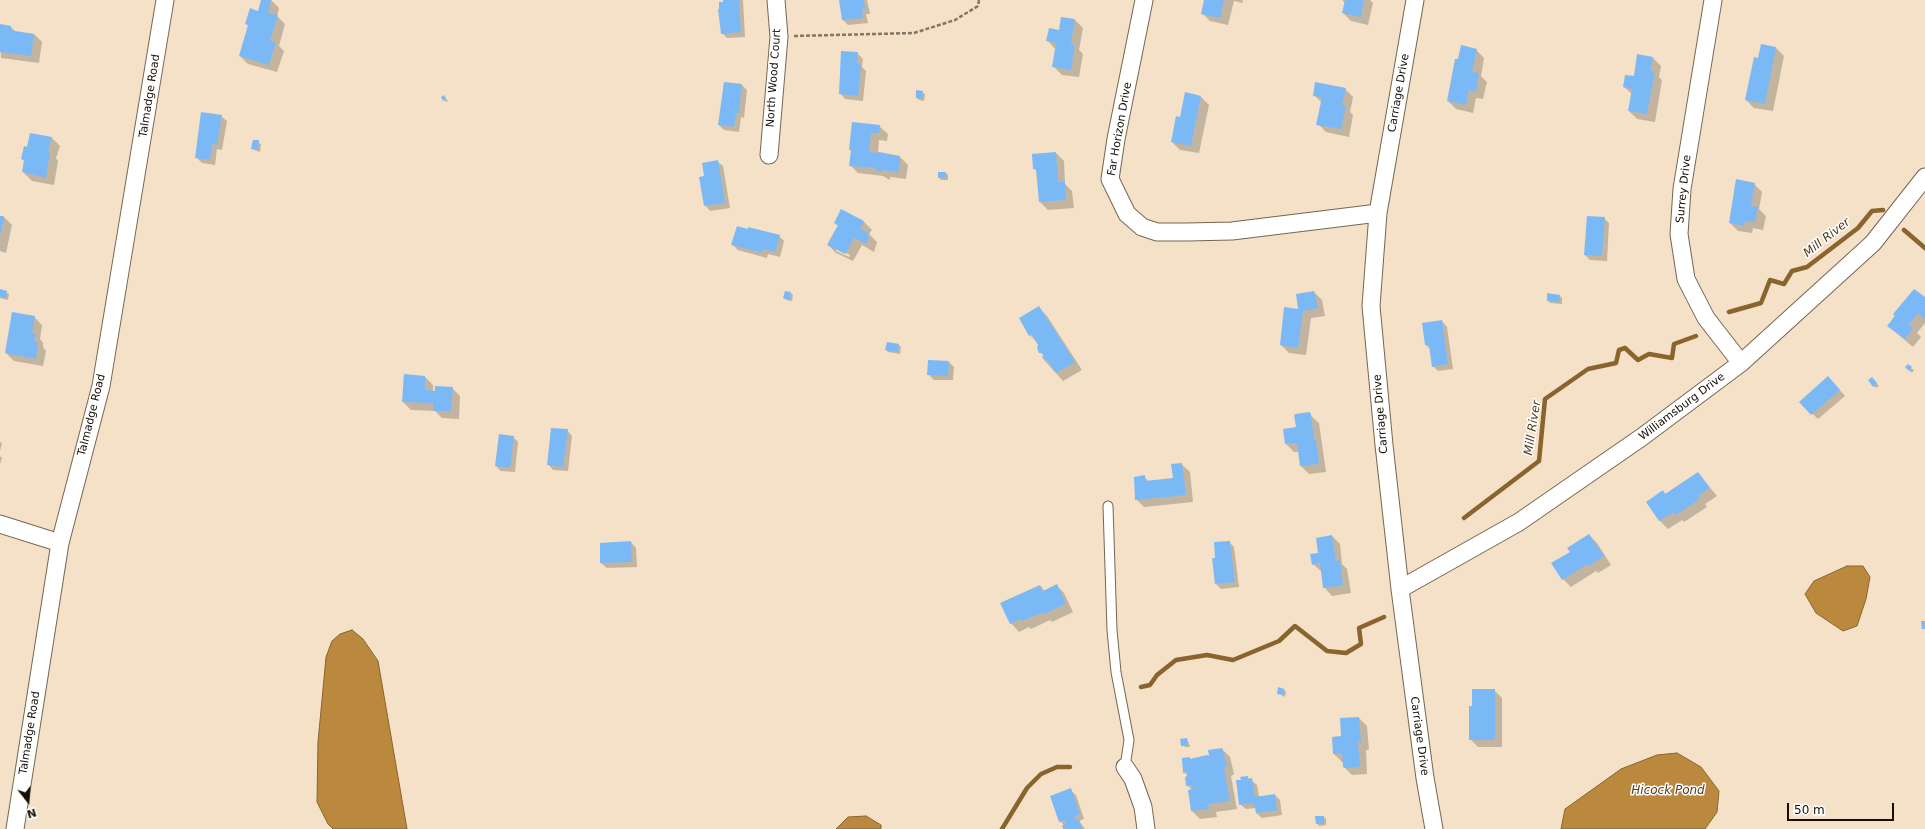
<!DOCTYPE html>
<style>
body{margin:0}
#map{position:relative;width:1925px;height:829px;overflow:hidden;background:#f4e1c8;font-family:"DejaVu Sans",sans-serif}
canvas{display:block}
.north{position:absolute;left:8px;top:781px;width:40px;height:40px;-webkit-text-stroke:3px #fff;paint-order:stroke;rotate:163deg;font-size:11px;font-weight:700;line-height:16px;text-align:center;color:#140e06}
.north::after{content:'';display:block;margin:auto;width:14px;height:18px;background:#140e06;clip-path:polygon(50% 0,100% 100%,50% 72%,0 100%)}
.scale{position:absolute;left:1787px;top:803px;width:107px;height:18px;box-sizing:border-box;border:2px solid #140e06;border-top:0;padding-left:5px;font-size:12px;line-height:14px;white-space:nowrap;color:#140e06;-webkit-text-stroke:3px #fff;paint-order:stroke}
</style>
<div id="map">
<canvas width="1925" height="829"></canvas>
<div class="north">N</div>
<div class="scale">50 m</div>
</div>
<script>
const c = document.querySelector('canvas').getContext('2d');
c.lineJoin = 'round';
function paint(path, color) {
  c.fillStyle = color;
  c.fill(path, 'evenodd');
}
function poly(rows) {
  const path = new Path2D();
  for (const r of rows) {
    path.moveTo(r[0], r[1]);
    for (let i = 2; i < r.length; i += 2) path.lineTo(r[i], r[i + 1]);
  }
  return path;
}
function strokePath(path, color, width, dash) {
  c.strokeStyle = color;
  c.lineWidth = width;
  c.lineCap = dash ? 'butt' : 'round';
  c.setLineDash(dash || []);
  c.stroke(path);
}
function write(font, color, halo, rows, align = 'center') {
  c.font = font + ' "DejaVu Sans",sans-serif';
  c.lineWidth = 3;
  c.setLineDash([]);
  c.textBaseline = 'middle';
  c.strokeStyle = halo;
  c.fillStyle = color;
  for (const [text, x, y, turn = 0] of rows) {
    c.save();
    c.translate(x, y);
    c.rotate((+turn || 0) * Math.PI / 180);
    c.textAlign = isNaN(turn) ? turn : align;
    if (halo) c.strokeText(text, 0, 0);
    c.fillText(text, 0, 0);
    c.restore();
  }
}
const water = poly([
 [1847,566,1863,566,1870,577,1866,599,1857,626,1843,631,1816,613,1805,594,1814,581,1847,566],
 [352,630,363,639,378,661,407,829,333,829,328,824,317,802,318,742,326,657,332,641,340,634,352,630],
 [1677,753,1701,767,1719,791,1717,812,1705,829,1561,829,1565,809,1621,769,1657,755,1677,753],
 [866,816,881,825,881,829,836,829,848,817,866,816]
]);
paint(water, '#bb893e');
strokePath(water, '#89642d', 1);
paint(poly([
 [262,0,271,0,279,8,277,16,285,24,279,46,284,51,277,72,248,64,240,56,248,26,247,24,259,12],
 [724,0,743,0,745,37,727,38,722,33],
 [840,0,867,0,870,14,866,14,868,23,848,25,843,20],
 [1205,0,1243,0,1242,3,1234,1,1228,25,1210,21,1202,13],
 [1342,0,1370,0,1373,3,1368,25,1351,21,1343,13,1345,3],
 [1075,20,1083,28,1079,50,1083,54,1079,77,1062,75,1054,67,1056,50,1048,41],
 [0,25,11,27,16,32,34,34,42,42,39,63,1,58],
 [1776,48,1784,56,1773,111,1754,108,1746,100,1759,59],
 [1476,50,1484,58,1481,76,1487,82,1483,99,1476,98,1473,113,1456,109,1448,101,1459,61],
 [857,53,863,59,862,67,866,71,863,101,845,99,840,93],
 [1653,58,1661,66,1659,77,1662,80,1655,122,1637,119,1629,111,1632,94,1624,87],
 [724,83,742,85,747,90,744,118,741,117,739,132,724,130,719,125],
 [1345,89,1353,97,1350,112,1353,115,1349,137,1326,132,1318,124,1322,103,1314,95],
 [922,92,925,94,924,101,919,100,917,98],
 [444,96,448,101,446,102,444,100],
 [1201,97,1209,105,1199,153,1180,150,1172,142,1181,118],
 [221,116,227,121,222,150,217,149,215,165,202,163,196,157],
 [879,126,888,134,887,141,879,140,878,152,900,157,908,165,906,179,890,177,890,180,883,176,858,173,850,165,852,152,850,149],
 [30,134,52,138,60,146,56,158,58,161,54,185,32,181,24,173,25,162,22,159,28,148],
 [253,141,261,144,260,152,252,149],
 [1056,153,1064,161,1065,184,1072,191,1074,208,1048,210,1040,202,1038,172,1034,169],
 [717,161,723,166,730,208,710,211,705,205,705,177],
 [939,173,946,173,948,175,948,180,941,180,939,178],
 [1754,184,1762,192,1759,209,1766,216,1763,230,1753,228,1752,233,1738,231,1730,223],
 [0,217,4,217,12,225,6,253,0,251],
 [1604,218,1609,223,1607,261,1590,260,1585,255],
 [864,222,872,230,869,234,877,242,874,252,862,245,853,261,836,253,828,245,838,226,835,223],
 [836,249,850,255,849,257,836,251],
 [779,236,784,241,780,257,768,254,767,258,738,250,733,245],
 [0,290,9,294,8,300,0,298],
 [1314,292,1322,300,1325,316,1311,318,1306,355,1289,353,1281,345,1300,310],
 [791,293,793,295,792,301,786,300,784,298],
 [1560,296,1562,298,1562,304,1550,303,1548,300],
 [1925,298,1925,323,1917,333,1921,337,1913,347,1888,326,1904,301,1905,303],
 [1039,308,1047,316,1082,370,1063,381,1045,361,1044,356,1040,352,1039,345,1030,335],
 [34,317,42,325,40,339,43,343,43,347,46,351,43,366,14,361,6,353],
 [1442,321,1447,327,1453,369,1438,371,1433,366,1431,350,1426,345],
 [888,343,899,345,901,347,900,354,888,352,886,350],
 [949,362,954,367,953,380,934,380,928,374],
 [1907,366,1914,370,1912,373,1908,369],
 [404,375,425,377,433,385,433,391,452,388,460,396,459,419,442,418,435,411,411,410,403,402],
 [1874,380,1879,386,1876,388,1874,386],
 [1833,382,1845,396,1818,419,1800,402],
 [1310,415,1319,423,1326,472,1309,474,1301,466,1299,452,1294,452,1286,444,1284,429,1297,428],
 [567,430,572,436,568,471,553,470,548,464],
 [513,437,518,442,515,472,501,471,496,466],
 [0,442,2,443,0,451],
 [0,456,2,458,0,464],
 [1181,464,1190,472,1193,502,1144,507,1136,499,1144,476,1149,482,1174,478],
 [1698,473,1717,496,1705,504,1707,507,1684,522,1682,520,1668,529,1660,521,1648,502,1663,492,1666,494],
 [1589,535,1597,543,1611,565,1598,573,1596,571,1571,587,1563,579,1571,552],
 [1332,536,1340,544,1342,564,1347,569,1351,593,1332,596,1324,587,1322,572,1313,564],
 [631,542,636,548,637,567,607,568,601,563],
 [1229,542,1234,547,1239,587,1221,589,1216,584,1213,559,1217,558],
 [1056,585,1064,593,1073,612,1052,622,1050,620,1031,629,1029,627,1019,632,1011,623,1040,586,1045,591],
 [1284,689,1286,692,1285,697,1278,693],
 [1494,690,1502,698,1502,747,1478,747,1470,739,1473,707],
 [1359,718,1367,726,1369,750,1366,750,1367,774,1352,775,1344,767,1344,762,1342,762,1334,754,1343,737],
 [1187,739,1190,747,1185,747,1182,745],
 [1222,749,1230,757,1234,774,1231,776,1237,809,1216,812,1217,817,1200,819,1192,811,1192,790,1187,785,1189,777,1184,772,1182,760,1210,757],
 [1247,777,1257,785,1259,797,1275,795,1280,800,1282,815,1262,818,1256,813,1256,808,1246,809,1240,804,1242,780],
 [1070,790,1076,795,1084,819,1079,821,1085,829,1064,829,1064,825,1060,821],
 [1324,817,1326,819,1326,825,1319,826,1317,823]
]), '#0003');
strokePath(poly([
 [1904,230,1925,248],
 [1729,312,1761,303,1770,280,1784,284,1792,271,1807,267,1858,228,1872,211,1883,210],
 [1464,518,1539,461,1545,399,1588,369,1616,363,1619,350,1625,348,1638,360,1649,354,1672,358,1674,344,1696,336],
 [1141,687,1150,685,1157,675,1176,660,1207,655,1233,660,1279,641,1295,626,1327,651,1346,653,1361,644,1359,628,1384,617],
 [1002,829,1027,788,1041,774,1057,767,1070,767]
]), '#89642d', 4.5);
paint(poly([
 [261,0,271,0,268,13,278,15,270,41,276,42,269,65,239,56,248,25,245,24,250,8,258,11],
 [723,0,739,0,741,32,721,34,718,9,719,9,719,2,723,2],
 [839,0,864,0,865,9,862,9,863,18,842,20],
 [1204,0,1224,0,1220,18,1201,14],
 [1345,0,1364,0,1361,17,1342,13],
 [1061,17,1075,19,1071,44,1075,45,1071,70,1052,67,1056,43,1046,41,1049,28,1059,30],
 [0,24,11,26,11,30,15,31,34,34,31,56,0,52],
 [1761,44,1776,47,1765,104,1745,100,1754,57,1758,58],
 [1461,45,1477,49,1472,72,1479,73,1476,92,1469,90,1466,105,1447,101,1455,59,1458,59],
 [841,51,858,52,857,64,861,65,858,96,839,94],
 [1637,54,1653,57,1651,71,1655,71,1647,114,1628,111,1632,89,1623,87,1625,75,1634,76],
 [724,82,742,84,739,113,736,113,734,127,718,125],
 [1315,82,1346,88,1342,105,1346,106,1341,129,1316,125,1322,97,1313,96],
 [916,90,923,91,922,99,916,98],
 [1185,92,1201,96,1191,146,1171,142,1176,116,1180,117],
 [444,95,446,98,443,101,441,97],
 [201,112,222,115,217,145,212,144,210,160,195,158],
 [852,122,880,125,879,133,871,133,869,152,878,153,879,152,900,156,899,172,882,170,882,172,877,171,875,168,849,166,851,150,849,150],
 [30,133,52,137,48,151,50,152,46,178,22,172,24,160,21,159,24,146,27,147],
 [253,140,259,140,258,150,251,149],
 [1056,152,1058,182,1065,182,1066,200,1039,202,1036,169,1033,169,1032,154],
 [718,160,725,203,704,206,699,177,704,176,702,163],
 [938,172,946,172,946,178,938,178],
 [1736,179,1755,183,1751,206,1758,207,1755,222,1745,221,1744,226,1729,223],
 [841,209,864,221,860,229,869,233,867,236,869,238,866,244,854,238,845,254,827,245,838,225,834,223],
 [0,216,4,216,1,233,0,233],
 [1587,216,1605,217,1602,256,1584,255],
 [737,226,748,229,748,227,780,235,775,252,763,249,762,253,731,245],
 [0,289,7,291,6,298,0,297],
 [1914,289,1925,297,1925,319,1918,313,1909,325,1913,328,1905,339,1887,326,1895,316,1893,314],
 [785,291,791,292,790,300,783,298],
 [1314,291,1318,308,1303,311,1298,348,1280,345,1284,307,1298,309,1296,294],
 [1547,293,1560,295,1559,302,1547,301],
 [1039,306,1075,362,1056,373,1047,360,1045,361,1042,357,1044,355,1042,353,1039,353,1037,348,1038,345,1032,334,1029,336,1019,318],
 [12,312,35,316,32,333,36,334,34,341,38,342,36,359,5,353],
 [1442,320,1448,364,1432,367,1429,345,1425,345,1422,323],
 [887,342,899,344,898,352,885,350],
 [928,360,949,361,948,376,927,375],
 [1908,364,1912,367,1909,371,1905,367],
 [404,374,425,376,425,390,435,391,435,386,453,387,451,411,433,411,433,403,402,402],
 [1828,376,1840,390,1811,415,1799,402],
 [1872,377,1877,383,1873,387,1868,380],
 [1309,412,1311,414,1314,440,1316,440,1319,464,1300,466,1297,443,1285,444,1283,429,1296,427,1294,415,1296,414],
 [551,428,568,429,563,467,547,465],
 [499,434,514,436,510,468,495,466],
 [1182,463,1186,495,1135,500,1134,477,1145,475,1145,481,1173,478,1171,464],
 [1698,472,1710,488,1698,496,1700,499,1676,515,1674,512,1659,521,1646,502,1663,490,1665,494],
 [1589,534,1604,556,1589,566,1588,564,1562,580,1551,563,1570,552,1567,548],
 [1332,535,1336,561,1340,560,1343,585,1323,588,1320,563,1312,565,1310,554,1318,553,1316,538],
 [631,541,632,562,600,563,600,543],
 [1230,541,1235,582,1215,584,1212,558,1215,558,1214,542],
 [1057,584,1066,604,1044,614,1041,613,1022,621,1021,619,1010,624,1000,603,1040,585,1042,588,1041,592],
 [1921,621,1925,621,1925,629,1922,629],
 [1278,687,1284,689,1283,695,1277,694],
 [1472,689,1495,689,1495,740,1469,740,1469,706,1472,706],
 [1359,717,1361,742,1358,742,1360,767,1345,768,1343,767,1342,753,1333,754,1332,737,1341,736,1340,718],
 [1187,738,1188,745,1181,746,1180,739],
 [1222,748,1227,765,1224,768,1230,801,1208,804,1209,809,1191,811,1188,790,1193,789,1192,785,1186,786,1185,777,1187,776,1187,772,1183,773,1182,758,1190,757,1190,759,1207,755,1209,756,1208,750],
 [1248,776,1248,779,1252,778,1255,797,1275,794,1277,810,1256,813,1254,803,1239,805,1236,780,1241,780,1240,777],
 [1071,788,1080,814,1074,816,1076,820,1079,819,1082,829,1063,829,1062,825,1067,824,1065,820,1059,822,1050,796],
 [1315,816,1324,816,1324,824,1316,824]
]), '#7bb9f6');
const service = poly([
 [1108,506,1112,630,1116,672,1129,740,1125,767]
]);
const minor = poly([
 [1144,0,1116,139,1110,179,1127,214,1142,227,1157,232,1187,232,1232,231,1378,213],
 [1415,0,1378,213,1371,306,1384,445,1400,589,1425,778,1434,829],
 [1713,0,1682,189,1679,234,1686,279,1706,318,1741,363],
 [769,155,779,37,776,0],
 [0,524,60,543],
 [1400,589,1519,522,1642,437,1741,363,1873,243,1925,177],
 [1125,767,1133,779,1143,807,1146,829],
 [15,829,60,543,101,386,165,0]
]);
strokePath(service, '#766650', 11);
strokePath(minor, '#766650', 19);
strokePath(poly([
 [794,36,914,33,955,20,978,6,979,0]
]), '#827665', 2.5, [4, 2]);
strokePath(service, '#fff', 9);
strokePath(minor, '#fff', 17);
write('11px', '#140e06', '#fff', [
 ["North Wood Court",774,78,-86],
 ["Carriage Drive",1399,93,-80],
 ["Talmadge Road",150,96,-81],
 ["Far Horizon Drive",1120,129,-80],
 ["Surrey Drive",1684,189,-84],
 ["Williamsburg Drive",1682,407,-37],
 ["Carriage Drive",1381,414,-95],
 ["Talmadge Road",92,415,-76],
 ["Talmadge Road",30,733,-81],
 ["Carriage Drive",1419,736,82]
]);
write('italic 12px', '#513b1b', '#fff', [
 ["Mill River",1827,238,-38],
 ["Mill River",1533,428,-81],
 ["Hicock Pond",1668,791]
]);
</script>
